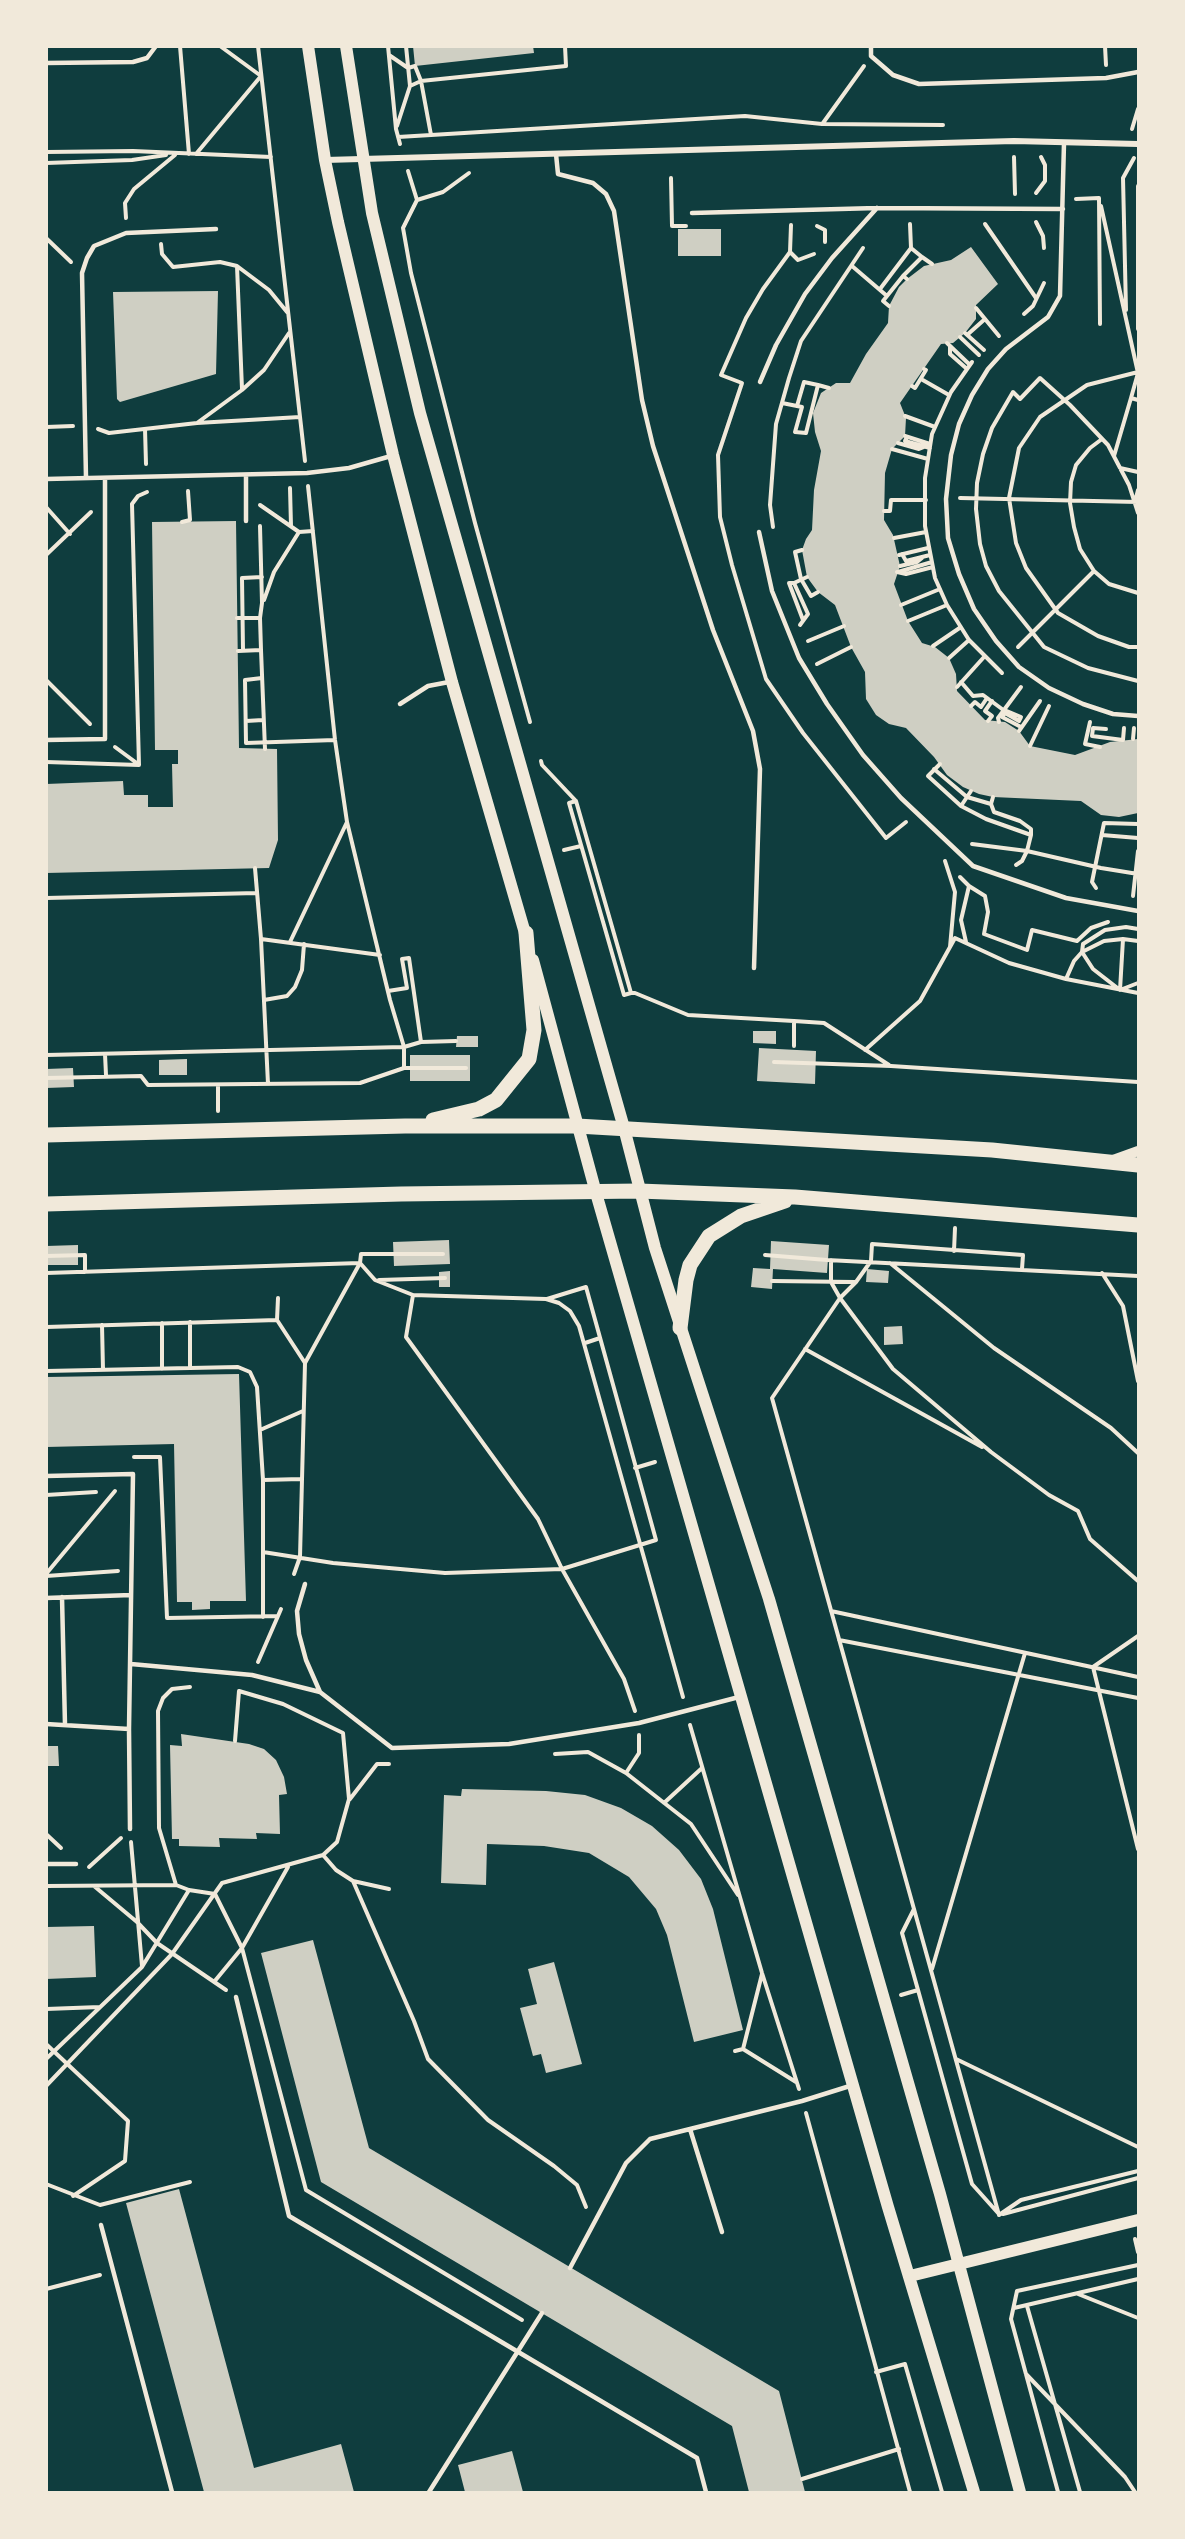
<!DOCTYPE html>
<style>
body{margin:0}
#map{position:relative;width:1185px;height:2539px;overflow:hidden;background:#0f3d3e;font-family:"PT Sans",sans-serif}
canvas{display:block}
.frame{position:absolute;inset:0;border:48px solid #f1e9da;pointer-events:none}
</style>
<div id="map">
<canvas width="1185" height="2539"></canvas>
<div class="frame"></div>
</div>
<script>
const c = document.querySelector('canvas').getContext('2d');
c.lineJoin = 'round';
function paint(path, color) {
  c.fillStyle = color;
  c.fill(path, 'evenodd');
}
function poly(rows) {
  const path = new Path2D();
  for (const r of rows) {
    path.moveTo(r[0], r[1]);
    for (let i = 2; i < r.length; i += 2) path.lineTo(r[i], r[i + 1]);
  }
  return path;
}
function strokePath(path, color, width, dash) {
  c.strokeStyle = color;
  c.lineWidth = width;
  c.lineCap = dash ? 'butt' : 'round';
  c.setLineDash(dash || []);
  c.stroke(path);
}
paint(poly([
 [413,46,533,46,534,53,415,66],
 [678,229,721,229,721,256,678,256],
 [971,247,998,284,976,305,976,319,965,333,953,343,941,344,900,403,906,418,905,436,892,449,885,473,884,520,893,535,900,566,894,584,908,621,922,643,935,647,949,658,956,674,957,691,985,720,1005,722,1019,731,1030,746,1075,755,1110,742,1138,739,1138,813,1119,817,1101,815,1081,801,993,797,979,794,963,787,947,775,934,757,906,728,889,724,876,715,866,699,865,672,851,647,835,605,818,592,807,577,802,550,806,539,812,530,814,490,821,451,815,432,813,413,821,393,836,383,850,383,866,354,888,323,889,306,899,287,907,279,924,266,951,260],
 [218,291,216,374,120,402,117,399,113,292],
 [236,521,239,748,277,749,278,840,269,868,46,873,46,784,123,781,124,795,148,795,148,807,173,807,172,764,178,764,178,750,155,750,152,522],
 [753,1031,776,1031,776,1044,753,1043],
 [457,1036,478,1036,478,1047,456,1047],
 [759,1048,816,1051,815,1084,757,1081],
 [410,1055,470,1055,470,1081,410,1081],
 [187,1059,187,1075,159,1075,159,1060],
 [73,1068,74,1087,46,1088,46,1069],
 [449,1240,450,1264,394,1266,393,1242],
 [771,1241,829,1245,827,1273,773,1269,772,1289,751,1287,753,1268,770,1269],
 [78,1245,78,1265,46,1265,46,1246],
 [867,1269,889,1271,888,1283,866,1282],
 [450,1271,450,1287,439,1287,439,1272],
 [902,1326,903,1344,884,1345,884,1327],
 [239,1374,246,1601,210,1601,210,1609,192,1610,192,1602,177,1602,174,1444,46,1447,46,1377],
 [181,1734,249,1744,264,1749,276,1760,284,1777,287,1794,279,1795,280,1834,256,1833,257,1839,219,1838,220,1847,179,1846,179,1839,172,1839,170,1745,182,1746],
 [46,1746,58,1746,59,1766,46,1766],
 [462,1789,546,1791,585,1795,621,1808,652,1826,679,1850,701,1879,713,1909,743,2030,694,2042,667,1935,656,1909,629,1877,589,1853,544,1846,487,1844,486,1885,441,1883,444,1795,461,1796],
 [94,1926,96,1977,46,1979,46,1927],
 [313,1940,369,2148,779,2391,805,2492,749,2492,732,2426,321,2182,261,1953],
 [554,1962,582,2064,546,2073,541,2054,533,2056,520,2008,537,2004,528,1969],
 [179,2189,254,2468,341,2444,354,2492,204,2492,126,2203],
 [512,2451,523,2492,465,2492,458,2465]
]), '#cfcfc3');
strokePath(poly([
 [180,46,189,154],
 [258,46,305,461],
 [388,46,396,129,400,144],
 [406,46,410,86],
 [1105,46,1106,65],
 [389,55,408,68,415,66,421,81,431,135],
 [823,123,864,66],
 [397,126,410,86,421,81,566,66,565,46],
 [1132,129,1138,109],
 [398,137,745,116,822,124,943,125],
 [46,152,133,151,271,157],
 [196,154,261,76,220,46],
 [1014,157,1015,194],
 [46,163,132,160,166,155],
 [408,171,417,200,403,228,411,273,475,523,530,722],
 [671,178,672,226,686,226],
 [1036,193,1045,181,1045,165,1041,157],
 [1076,199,1099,198,1100,324],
 [417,200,443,192,469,173],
 [1101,206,1138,373,1131,398],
 [126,218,125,203,134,189,175,155],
 [1036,222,1043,236,1044,248],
 [910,224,911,248,922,257],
 [985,224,1036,298],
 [791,225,790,252,798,260,814,254],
 [817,226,825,230,825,242],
 [46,238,71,262],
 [161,244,162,254,173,267,220,262,237,266,269,290,287,312],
 [790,252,763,289,746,318,721,375,742,383,718,455,720,517,732,565,766,679,803,733,886,838,906,822],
 [237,266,242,389],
 [852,266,887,296],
 [903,276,922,257,932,264],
 [880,289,911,248],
 [889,306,883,301,903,276,907,279],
 [976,308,999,336],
 [1126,310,1123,178,1134,158],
 [1024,314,1033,306,1044,283],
 [1138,329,1138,186],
 [289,333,264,370,242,390,197,423,300,417],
 [965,333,984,350],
 [967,335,985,319],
 [960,337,979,355],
 [947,343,970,365],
 [950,346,950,354,967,369],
 [972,362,951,392,932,434,925,478,925,526,935,578,947,605,969,640,1002,673],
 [1138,372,1087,385,1040,417,1019,448,1009,498,1016,543,1026,568,1058,613,1098,636,1129,647,1138,647],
 [921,379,949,395],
 [818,385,829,388],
 [912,386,915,388,926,370,924,369],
 [782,403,802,407,795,432,806,433,818,385,804,382,797,406],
 [905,416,935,427],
 [46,427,73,426],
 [98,429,109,433,197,423],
 [145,429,146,464],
 [905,436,930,444],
 [907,437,905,441,930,448],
 [898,443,919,449,924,447],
 [892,449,928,459],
 [1114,456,1131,398,1138,400],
 [1120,468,1138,472],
 [308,486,335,740,347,822,390,1000,404,1047,404,1068,466,1068],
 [290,488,291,526],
 [960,498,1138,502],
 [1135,502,1138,490],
 [260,505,299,532],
 [46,507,70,534],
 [884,511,890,511,891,500,926,500],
 [1138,513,1129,485,1108,445,1070,405,1040,378,1020,399,1013,392,992,428,983,454,977,483,976,509,980,544,986,566,999,591,1044,647,1088,668,1138,681],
 [182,522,190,520,188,491],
 [260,526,262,603,260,618,261,650,265,749],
 [773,527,770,505,776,424,789,378,801,341,863,248],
 [894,538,926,532],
 [802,550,795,552,801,579,811,596,818,592],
 [902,554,906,561,930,555],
 [46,555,91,512],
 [899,555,928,548],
 [900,566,917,562,922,558],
 [1094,571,1109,584,1138,593],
 [897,572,906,574,933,567],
 [898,572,932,562],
 [794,583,807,577],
 [264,600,274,572,299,532,313,531],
 [901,605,940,589],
 [237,618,260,618],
 [908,621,947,605],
 [800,625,808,614,794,583,789,583,803,620],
 [808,641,844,626],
 [933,646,961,627],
 [1018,647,1094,571,1080,549,1074,527,1070,503,1071,482,1076,465,1090,448,1102,439],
 [243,650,242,578,262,577],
 [238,651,261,650],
 [949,658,969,640],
 [817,664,851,647],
 [262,678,245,680,246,743,335,740],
 [46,680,90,724],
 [961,682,973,696,983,695,1002,709,1021,717,1019,721,1005,713,1002,717,1021,727],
 [957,687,984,657],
 [971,706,975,702,981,707,987,698],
 [246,721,263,720],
 [988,721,992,716,985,711,992,701],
 [999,722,998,718,1021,687],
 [1090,722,1085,744,1100,747],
 [1106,729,1093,728,1092,736,1123,740,1124,728],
 [1019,731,1040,701],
 [1133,739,1134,728],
 [1030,746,1049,706],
 [115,747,138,764],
 [541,761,542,765,576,801,631,993,635,993,688,1015,794,1021,794,1046],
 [46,762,139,765,132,504,138,496,147,492],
 [940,764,928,776,961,806,986,819,1031,835,1027,851,972,844],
 [934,769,967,797,991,804,993,797],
 [576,801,569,803,624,995,631,993],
 [991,804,994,812,1020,821,1031,829,1031,835],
 [961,806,971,791],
 [1102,835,1138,838],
 [564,850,581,846],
 [945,861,955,892,950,947],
 [1016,865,1022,861,1027,851,1101,868,1138,874],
 [255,868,261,939,268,1084],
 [960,877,969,886,961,920,966,942],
 [969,886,985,896,988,912,984,934,1027,950,1032,930,1077,941,1091,928,1108,922],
 [1096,888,1092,882,1104,823,1138,824],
 [1133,896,1138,851],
 [46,898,257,893],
 [1138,929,1126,927,1105,930,1083,944,1082,952,1093,969,1120,990,1138,983],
 [261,939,380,955],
 [290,942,347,822],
 [1066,979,1074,961,1082,952,1104,941,1123,939,1138,941],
 [1120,990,1123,939],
 [388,991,407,988,402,959,409,958,421,1042],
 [264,1000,287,996,295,987,302,970,304,944],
 [794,1021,824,1023,889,1065],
 [865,1050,920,1001,955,938,1009,963,1066,979,1138,993],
 [105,1054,106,1075],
 [46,1055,404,1047,421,1042,456,1041],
 [774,1062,891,1066,1138,1082],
 [46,1078,141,1076,148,1085,360,1083,404,1068],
 [218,1111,218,1085],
 [954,1251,955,1228],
 [765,1255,827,1260,1138,1276],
 [46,1256,85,1255,85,1272],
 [831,1260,831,1282,840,1298,893,1369,991,1452,1049,1495,1078,1511,1090,1539,1138,1581],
 [890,1263,994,1348,1111,1428,1138,1453],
 [46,1273,360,1263,361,1254,443,1254],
 [1102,1273,1123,1306,1138,1381],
 [379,1280,445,1278],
 [772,1281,855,1282],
 [413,1295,406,1337,538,1519,562,1569,624,1679,635,1711],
 [277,1320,278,1298],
 [190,1322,190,1368],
 [102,1325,103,1370],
 [46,1327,277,1320,305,1363],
 [585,1343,600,1338],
 [805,1349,982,1447],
 [162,1369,162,1323],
 [46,1371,238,1367,250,1372,257,1387,263,1480,263,1617],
 [260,1430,303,1411],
 [134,1457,160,1457,167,1618,278,1616,281,1609],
 [635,1468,655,1462],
 [263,1480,301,1479],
 [46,1495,96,1492],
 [263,1552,333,1563,445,1573,562,1569,656,1540,586,1287,547,1299],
 [46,1574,115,1491],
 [294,1574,300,1557,305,1363,360,1263,375,1280,413,1295,546,1299,559,1303,570,1311,579,1326,683,1697],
 [46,1576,118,1571],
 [831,1611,1138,1677],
 [1138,1636,1093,1667,1138,1849],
 [839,1640,1138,1698],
 [258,1662,278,1616],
 [690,1725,762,1973,799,2089],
 [235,1741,239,1691],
 [555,1754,588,1752,626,1773,691,1824,738,1895],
 [626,1773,639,1753,639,1735],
 [350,1799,377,1764,389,1764],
 [664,1803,702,1768],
 [46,1834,61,1848],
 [131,1842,142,1966],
 [323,1855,336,1870,353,1881,389,1889],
 [89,1867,121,1838],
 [353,1881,414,2021,428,2059,488,2120,554,2166,577,2185,586,2207],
 [176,1885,159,1828,158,1711,163,1698,172,1689,190,1687],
 [46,1886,176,1885,189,1890,142,1967,46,2059],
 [94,1886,137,1922,157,1943,226,1990],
 [189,1890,215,1894,242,1948,306,2190,522,2320],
 [914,1909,902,1933,918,1990,972,2184,998,2213],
 [932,1969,1025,1653],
 [214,1982,242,1948,288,1867],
 [901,1995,918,1990],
 [46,2009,100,2007],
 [46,2044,128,2121,125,2161,73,2196],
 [743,2049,762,1974],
 [735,2051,743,2049,796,2082],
 [956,2059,1138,2147],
 [46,2086,172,1954,222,1883,323,1855,337,1842,349,1799,343,1733,283,1704,239,1691],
 [806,2113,910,2492],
 [46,2184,100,2205,190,2182],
 [1003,2214,1138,2178],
 [999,2215,772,1398,840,1298,856,1282,871,1261,872,1244,1023,1255,1022,1269],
 [999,2215,1021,2200,1138,2171],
 [1135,2239,1138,2252],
 [46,2289,100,2275],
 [1078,2294,1138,2318],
 [1027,2306,1080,2492],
 [1014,2308,1138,2279],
 [876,2372,905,2364,942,2492],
 [1026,2374,1125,2477,1135,2492],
 [802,2479,899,2449],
 [1058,2492,1011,2319,1017,2291,1138,2265]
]), '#f1e9da', 4);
strokePath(poly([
 [871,46,871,56,893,75,919,84,1106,78,1138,72],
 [46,63,133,62,147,58,156,46],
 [1064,143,1060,296,1048,317,1006,349,988,369,972,395,959,424,951,455,946,499,948,538,959,574,974,609,996,641,1019,667,1049,688,1083,704,1113,714,1138,716],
 [556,154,558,174,593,183,606,194,614,211,642,400,653,446,713,630,753,731,760,769,754,968],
 [692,213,877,208,1063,209],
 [760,382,776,345,805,294,832,258,877,208],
 [246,475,246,521],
 [86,478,82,273,87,258,94,246,126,233,216,229],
 [46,479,307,473,349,468,391,456],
 [759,532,772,591,799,658,827,704,863,755,901,798,973,866,1066,898,1138,911],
 [400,704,428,686,449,682],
 [46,740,105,739,105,478],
 [46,1476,133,1474,129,1729,130,1829],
 [305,1584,297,1611,299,1634,306,1660,320,1692],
 [62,1597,65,1725],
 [46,1598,131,1595],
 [131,1664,252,1675,320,1692,392,1748,509,1744,639,1723,739,1697],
 [46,1724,129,1729],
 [46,1864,76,1864],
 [236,1997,289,2216,697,2458,706,2492],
 [690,2129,722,2232],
 [101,2225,172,2492],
 [570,2268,626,2163,650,2139,802,2101,853,2085],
 [429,2492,542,2313]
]), '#f1e9da', 4.5);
strokePath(poly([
 [325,160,1014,141,1138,144]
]), '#f1e9da', 6);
strokePath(poly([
 [1113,1160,1138,1151]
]), '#f1e9da', 10);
strokePath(poly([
 [308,46,325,160,338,222,393,455,452,682,527,940],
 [346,46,372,213,420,413,624,1128,655,1248,769,1599,940,2194,1020,2492],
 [533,960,596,1193,888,2207,974,2492],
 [910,2276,1138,2220]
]), '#f1e9da', 12);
strokePath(poly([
 [433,1120,479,1109,496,1100,529,1059,534,1030,526,933],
 [46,1135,405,1126,577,1126,992,1150,1138,1165],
 [46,1204,401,1194,639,1191,795,1197,1138,1225],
 [680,1328,686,1280,690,1265,709,1236,741,1216,785,1201]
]), '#f1e9da', 15);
</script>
